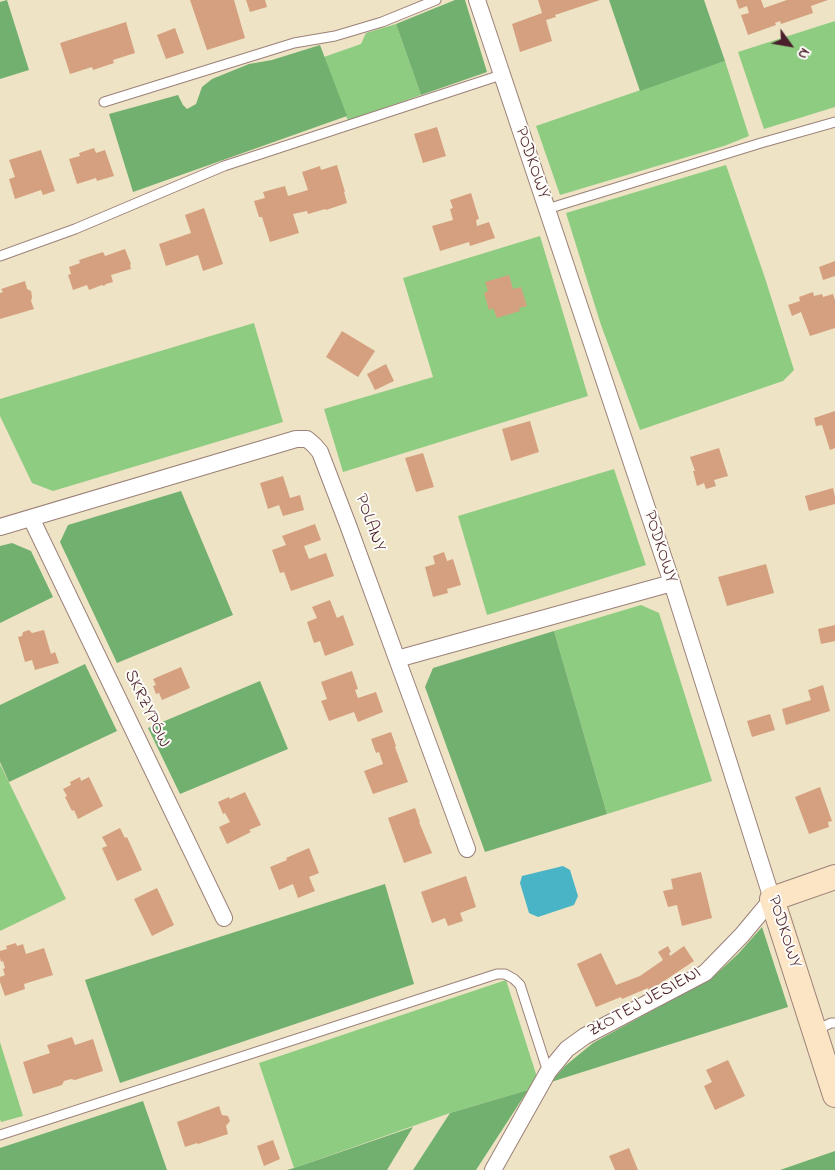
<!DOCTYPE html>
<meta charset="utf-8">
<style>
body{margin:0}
#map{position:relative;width:835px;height:1170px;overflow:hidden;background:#eee3c5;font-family:"Indie Flower",sans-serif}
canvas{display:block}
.north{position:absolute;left:765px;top:20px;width:50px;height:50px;-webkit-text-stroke:4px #fdfcf7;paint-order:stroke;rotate:122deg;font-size:14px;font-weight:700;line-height:20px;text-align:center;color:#4a1f2b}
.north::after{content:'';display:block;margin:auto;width:18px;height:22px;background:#4a1f2b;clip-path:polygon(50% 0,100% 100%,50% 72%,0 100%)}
</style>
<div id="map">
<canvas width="835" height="1170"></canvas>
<div class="north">N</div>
</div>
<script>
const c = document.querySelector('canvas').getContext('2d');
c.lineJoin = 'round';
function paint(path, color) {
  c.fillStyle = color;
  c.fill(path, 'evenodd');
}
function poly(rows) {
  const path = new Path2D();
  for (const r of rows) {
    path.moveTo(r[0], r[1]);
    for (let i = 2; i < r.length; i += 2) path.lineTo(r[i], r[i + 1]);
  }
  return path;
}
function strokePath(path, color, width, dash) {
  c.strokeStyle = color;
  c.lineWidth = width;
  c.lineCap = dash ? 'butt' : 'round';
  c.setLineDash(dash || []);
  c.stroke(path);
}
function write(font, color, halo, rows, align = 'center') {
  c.font = font + ' "Indie Flower",sans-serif';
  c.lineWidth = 4;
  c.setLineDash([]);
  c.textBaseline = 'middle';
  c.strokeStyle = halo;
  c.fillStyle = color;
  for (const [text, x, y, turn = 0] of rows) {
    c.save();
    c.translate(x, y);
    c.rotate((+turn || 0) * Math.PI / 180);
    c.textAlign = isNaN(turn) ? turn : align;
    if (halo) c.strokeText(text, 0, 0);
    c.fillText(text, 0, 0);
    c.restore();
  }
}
paint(poly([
 [835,21,835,107,764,129,738,52],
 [396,24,421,95,348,121,324,57,361,44,366,33],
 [725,61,749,136,724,146,560,195,536,126],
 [726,165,765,278,794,370,783,381,640,430,601,325,566,213],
 [540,236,588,396,343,472,324,409,433,377,403,278],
 [254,323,283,422,53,491,32,483,0,416,0,399],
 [614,469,646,565,487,615,458,516],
 [641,605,659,613,712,781,607,814,554,631],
 [0,764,66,899,0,931],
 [506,980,537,1077,528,1090,450,1113,294,1168,259,1063],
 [0,1042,23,1116,1,1122,0,1119]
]), '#8ecc82');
paint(poly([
 [7,0,29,70,0,79,0,2],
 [455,0,465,0,487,72,421,95,396,24],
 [609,0,704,0,725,61,640,91],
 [320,45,347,116,133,192,109,114,178,95,183,105,187,109,196,104,202,87,212,79,249,64,272,60],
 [181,491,233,615,117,663,60,542,68,525],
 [12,543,31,551,53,597,0,623,0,546],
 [554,631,607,814,485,852,425,687,433,668],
 [85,664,117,731,9,782,0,762,0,705],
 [260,681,288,749,180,794,148,728],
 [385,884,414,984,120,1083,85,980],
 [762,927,788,1007,551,1082,565,1066,593,1043,713,977,738,954],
 [528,1090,476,1170,413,1170,450,1113],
 [143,1101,167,1170,0,1170,0,1148],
 [413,1127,387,1170,287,1170,294,1168],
 [835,1151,835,1170,780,1170]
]), '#72b070');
paint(poly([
 [563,866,570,870,578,896,574,905,538,917,529,913,520,883,522,876]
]), '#49b4c6');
paint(poly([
 [190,0,234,0,245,38,207,50],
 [246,0,265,0,267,7,250,12],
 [538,0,600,0,555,15,556,17,546,20,552,41,520,52,512,24,542,13],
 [736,0,761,0,764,8,787,0,828,0,811,6,813,13,781,24,780,21,775,23,776,25,748,35,741,15,749,13,747,6,739,9],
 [126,22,135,53,113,60,114,63,93,70,92,67,70,74,60,43],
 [175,28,184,53,166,59,157,35],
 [437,127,446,156,423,163,414,134],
 [94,148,96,153,105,150,114,176,97,181,96,178,77,184,69,159,80,156,79,153],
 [41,150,55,191,43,195,41,190,15,199,9,179,15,177,9,160],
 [337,165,345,192,344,192,347,203,326,210,325,209,308,214,307,211,293,214,299,233,270,242,262,217,259,217,254,201,265,198,263,192,285,186,288,196,308,190,302,172,320,166,321,170],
 [471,193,479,219,476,220,477,226,489,222,495,238,470,246,469,242,440,251,432,226,453,220,450,209,453,208,450,200],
 [204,208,223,264,203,271,198,255,166,266,159,244,191,233,185,215],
 [125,249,131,264,130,265,131,269,111,275,113,282,106,284,104,286,102,285,89,290,87,285,73,290,68,275,71,274,69,267,80,263,79,260,103,252,105,256],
 [835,261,835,276,823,280,819,267],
 [509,275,513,289,521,287,527,306,519,308,520,311,497,318,493,308,489,310,484,293,488,291,485,282],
 [25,281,27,289,31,291,32,297,31,301,34,309,0,319,0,293,3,292,1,289],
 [813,292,814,296,822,294,823,297,833,294,835,300,835,328,810,336,801,312,792,316,788,305,800,301,799,297],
 [342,331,375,351,358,377,326,357],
 [386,364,394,381,375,390,367,374],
 [835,411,835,448,830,450,822,425,816,426,814,418],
 [530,421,539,452,511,461,502,429],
 [719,448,728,476,714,480,716,486,706,489,704,483,697,486,693,471,695,471,690,457],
 [423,453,434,487,416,492,405,458],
 [283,476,290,498,300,495,304,510,283,516,279,505,268,509,260,483],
 [833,488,835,497,835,504,809,511,805,496],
 [315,524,321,540,304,546,309,559,326,553,334,576,291,591,284,572,280,573,272,550,286,545,282,536],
 [444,552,447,561,453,559,461,585,447,589,448,593,433,597,425,567,435,564,433,556],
 [766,564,774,593,727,606,718,577],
 [330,600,337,618,343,615,354,645,325,656,320,641,314,643,307,622,317,618,312,607],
 [835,625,835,641,821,644,818,629],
 [29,630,32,633,44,630,51,654,55,652,59,663,35,670,32,660,25,662,18,637,22,636,23,632],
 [181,667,190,688,162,700,159,693,156,694,153,686,156,685,153,679],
 [352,671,358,689,355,690,358,698,376,692,383,712,358,722,354,712,329,721,321,701,327,699,321,682],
 [823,685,830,711,786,725,782,709,811,700,808,690],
 [770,714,775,730,752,737,747,721],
 [391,732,396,746,395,747,408,782,373,794,364,771,383,764,379,752,376,753,371,739],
 [80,777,81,781,89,777,103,806,78,819,74,810,72,811,65,797,67,796,63,789,71,785,70,782],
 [820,787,832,821,828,822,829,827,809,834,795,797],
 [245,792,261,825,249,830,251,832,227,844,219,827,230,822,225,813,223,814,218,802,229,797,230,799],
 [415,808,420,822,419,822,432,853,404,863,388,818],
 [120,828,125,838,127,837,142,870,117,881,102,848,107,846,102,837],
 [309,848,319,873,309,877,315,891,298,898,293,884,279,890,270,867,287,860,286,858],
 [701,872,712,918,682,926,677,905,668,907,663,891,673,889,671,879],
 [466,876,476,907,460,913,463,921,448,926,445,918,432,923,421,892],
 [157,888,174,925,152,936,134,899],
 [16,943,17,946,23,944,26,954,44,948,53,975,24,984,25,989,5,996,0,982,0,977,5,975,3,969,5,968,3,961,1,962,0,958,0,951,7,949,6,946],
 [668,946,671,952,669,953,670,956,684,946,694,961,649,991,648,988,622,999,621,997,596,1007,577,964,601,953,616,985,640,976,663,960,658,952],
 [72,1037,75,1045,93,1039,103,1071,75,1080,71,1079,64,1081,62,1085,33,1094,23,1062,50,1053,47,1045],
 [728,1060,745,1096,715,1110,704,1086,712,1082,706,1070],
 [219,1106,222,1115,228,1116,230,1121,226,1126,228,1134,198,1144,197,1143,185,1147,177,1122],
 [273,1140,280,1159,264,1166,257,1146],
 [629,1148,638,1170,615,1170,609,1156]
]), '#d5a07f');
const lane = poly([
 [104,102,294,43,335,36,382,22,436,0],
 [547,209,761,143,835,122],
 [0,256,75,229,224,166,501,75],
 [816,1030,831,1023,835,1023],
 [0,1135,497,974,505,974,514,979,520,985,548,1072]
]);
const street = poly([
 [477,0,672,583,772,899,742,935,705,973,585,1036,567,1049,548,1072,493,1170],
 [31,518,224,918],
 [0,527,296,439,307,439,314,445,320,452,348,525,397,659,672,583],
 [397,659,467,849]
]);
const secondary = poly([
 [835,877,772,899,835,1095]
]);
strokePath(lane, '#9c8178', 11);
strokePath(street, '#9c8178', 18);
strokePath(secondary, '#9c8178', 26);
strokePath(lane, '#fff', 9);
strokePath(street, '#fff', 16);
strokePath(secondary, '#fce5c4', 24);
write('18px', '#4a1f2b', '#fdfcf7', [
 ["PODKOWY",531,163,71],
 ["POLANY",369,523,70],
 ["PODKOWY",659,547,72],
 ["SKRZYPÓW",146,709,64],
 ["PODKOWY",783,932,72],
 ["ZŁOTEJ JESIENI",645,1003,-29]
]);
</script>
